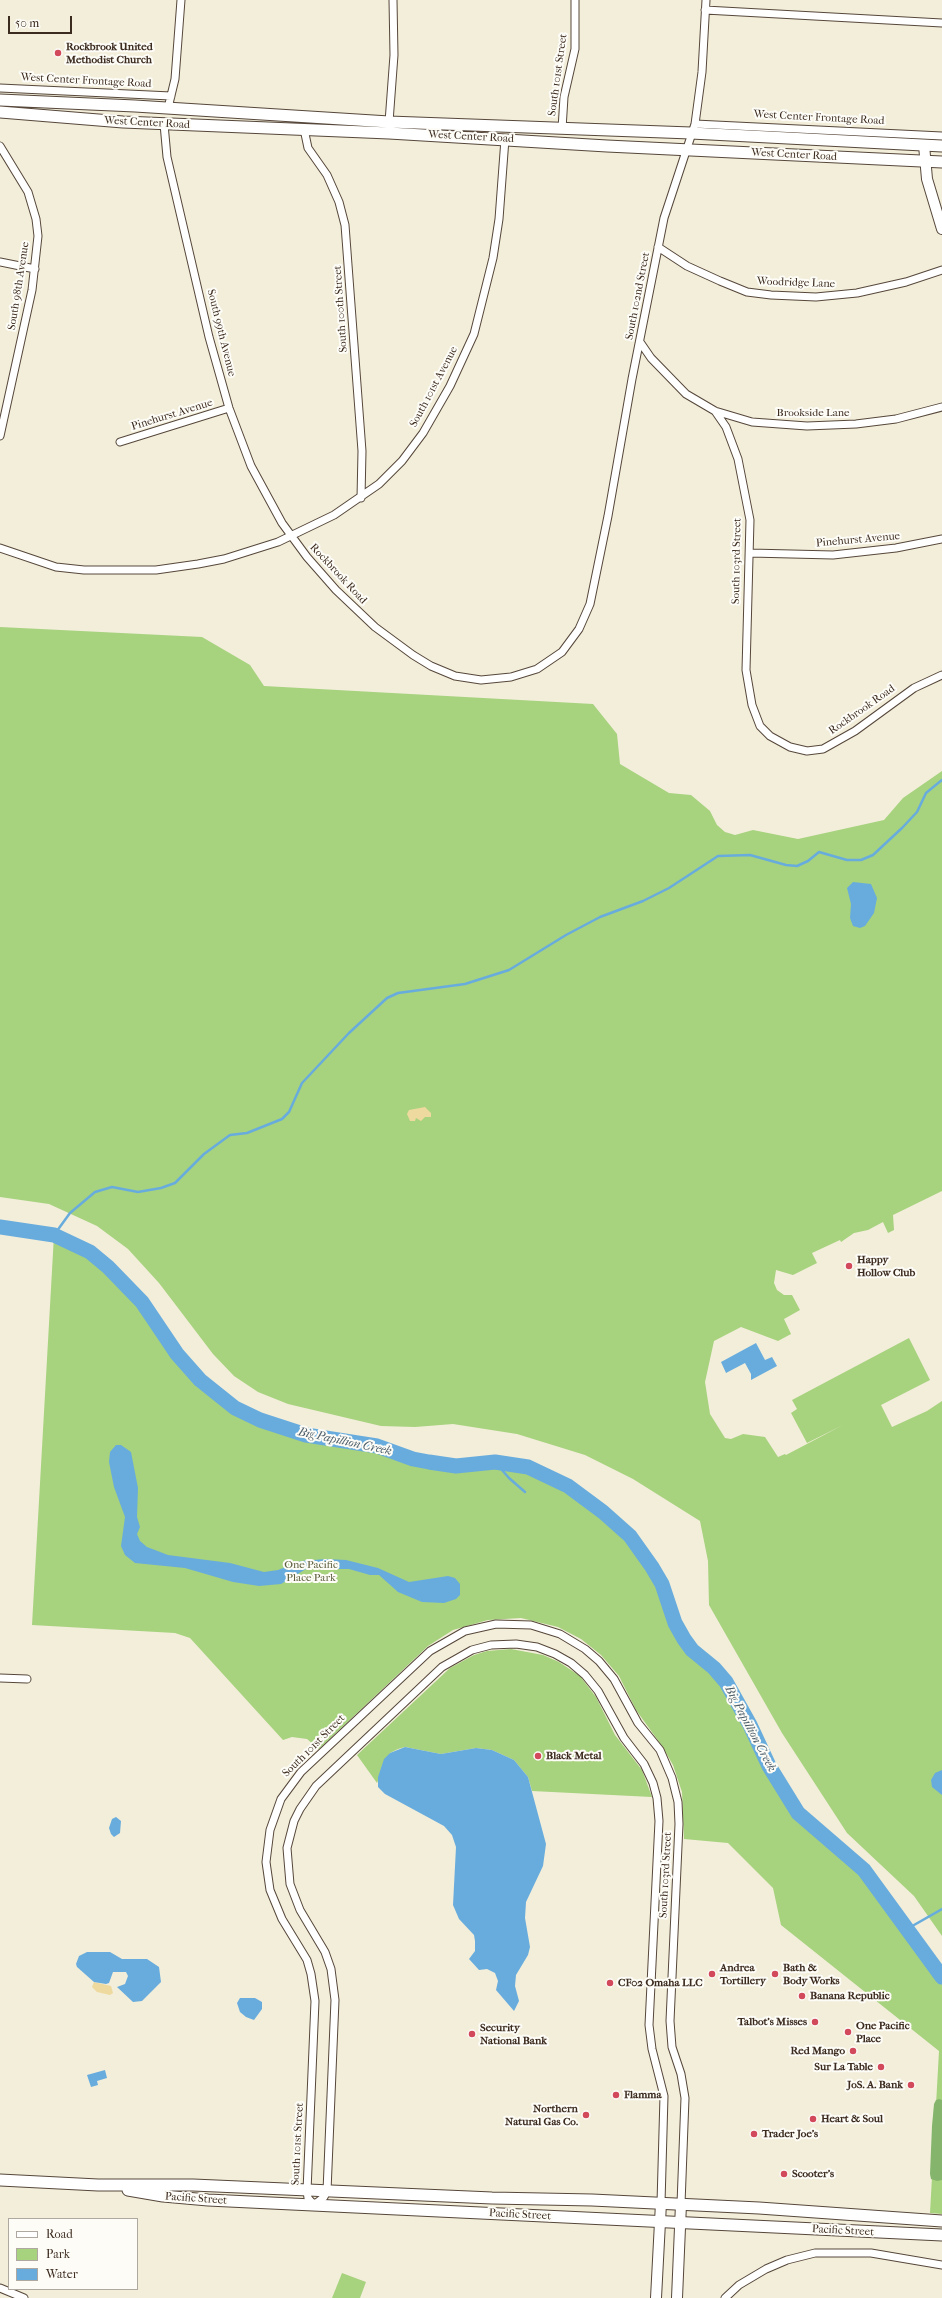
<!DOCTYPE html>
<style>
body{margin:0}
#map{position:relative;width:942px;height:2298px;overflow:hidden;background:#f2eeda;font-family:"IM FELL French Canon",serif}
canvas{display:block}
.legend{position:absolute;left:8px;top:2218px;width:130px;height:72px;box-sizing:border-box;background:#fdfcf7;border:1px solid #afa8a0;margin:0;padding:5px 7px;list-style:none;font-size:12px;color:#3b2a1e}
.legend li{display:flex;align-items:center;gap:8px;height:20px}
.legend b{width:20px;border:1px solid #afa8a0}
.scale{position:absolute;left:8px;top:16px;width:64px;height:18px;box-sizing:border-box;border:2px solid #3b2a1e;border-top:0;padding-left:5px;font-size:12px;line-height:14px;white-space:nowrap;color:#3b2a1e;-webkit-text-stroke:3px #fdfcf7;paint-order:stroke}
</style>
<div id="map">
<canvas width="942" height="2298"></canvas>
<ul class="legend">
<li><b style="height:5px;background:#fff"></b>Road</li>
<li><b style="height:11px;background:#a7d27e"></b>Park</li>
<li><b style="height:11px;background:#68acdd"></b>Water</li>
</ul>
<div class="scale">50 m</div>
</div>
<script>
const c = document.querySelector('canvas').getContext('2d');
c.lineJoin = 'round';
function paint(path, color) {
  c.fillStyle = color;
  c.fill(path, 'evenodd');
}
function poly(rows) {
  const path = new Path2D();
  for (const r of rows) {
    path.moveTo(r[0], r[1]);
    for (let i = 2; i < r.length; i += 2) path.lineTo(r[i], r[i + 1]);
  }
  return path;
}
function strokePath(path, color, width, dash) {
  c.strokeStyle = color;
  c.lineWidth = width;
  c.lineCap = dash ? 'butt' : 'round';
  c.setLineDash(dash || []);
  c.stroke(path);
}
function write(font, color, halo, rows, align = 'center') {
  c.font = font + ' "IM FELL French Canon",serif';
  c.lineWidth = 4;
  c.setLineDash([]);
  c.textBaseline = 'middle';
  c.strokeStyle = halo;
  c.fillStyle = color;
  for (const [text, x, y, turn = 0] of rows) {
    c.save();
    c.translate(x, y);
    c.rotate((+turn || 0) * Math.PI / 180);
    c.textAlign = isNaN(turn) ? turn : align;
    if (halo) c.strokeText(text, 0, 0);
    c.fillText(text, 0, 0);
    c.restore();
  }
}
paint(poly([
 [0,627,202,637,250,665,264,686,593,704,617,734,620,764,669,793,691,795,710,811,717,825,725,832,735,835,753,830,798,839,884,820,903,798,942,771,942,1191,893,1215,894,1230,888,1233,883,1222,868,1230,854,1233,841,1242,840,1240,812,1253,817,1263,793,1275,776,1270,774,1283,777,1290,784,1295,792,1295,800,1310,784,1319,791,1334,778,1341,741,1327,714,1341,705,1382,710,1414,725,1438,731,1439,743,1434,765,1437,778,1457,785,1454,786,1455,843,1425,807,1443,791,1413,797,1409,792,1400,909,1338,930,1380,881,1405,892,1427,927,1411,942,1401,942,1936,914,1896,847,1833,782,1733,709,1605,708,1561,700,1521,633,1479,585,1455,517,1434,453,1424,415,1427,381,1426,288,1404,258,1392,234,1376,213,1354,159,1283,128,1249,97,1226,49,1204,0,1197],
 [54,1235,79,1245,108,1267,142,1302,187,1366,200,1380,235,1408,282,1429,306,1435,377,1446,413,1459,456,1466,495,1462,528,1467,568,1486,630,1536,652,1567,662,1584,675,1623,684,1639,692,1650,714,1668,726,1682,750,1725,769,1766,798,1813,864,1870,942,1977,942,2214,930,2213,939,2051,781,1925,773,1888,728,1843,684,1839,682,1792,673,1765,662,1746,636,1710,619,1676,601,1655,581,1639,558,1627,521,1618,488,1620,453,1630,428,1646,319,1749,307,1739,292,1737,283,1740,190,1638,175,1633,32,1625],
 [511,1649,543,1655,559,1662,580,1676,596,1697,615,1735,642,1770,652,1797,532,1791,528,1777,514,1760,492,1750,476,1748,441,1754,405,1747,398,1749,390,1753,377,1783,357,1755,450,1668,474,1655,487,1651],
 [342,2273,366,2282,360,2298,332,2298]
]), '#a7d27e');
paint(poly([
 [939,2099,942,2100,942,2180,937,2181,931,2179,930,2174,932,2126,934,2104,936,2100]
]), '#85b46d');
paint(poly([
 [425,1107,431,1113,431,1117,425,1117,421,1121,416,1118,415,1121,410,1121,407,1114,409,1110],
 [94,1982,111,1986,113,1993,110,1995,97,1992,92,1987]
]), '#eeda9e');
paint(poly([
 [853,882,871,884,877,898,874,913,865,926,860,928,853,926,850,918,851,904,847,888],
 [756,1343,765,1360,772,1357,777,1366,751,1380,751,1374,745,1363,726,1373,721,1362],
 [116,1445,121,1445,131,1452,138,1488,137,1517,140,1527,137,1534,140,1541,147,1547,168,1555,230,1563,264,1572,278,1570,301,1561,326,1559,346,1560,378,1568,409,1582,448,1576,455,1578,460,1584,460,1595,456,1599,444,1603,422,1602,398,1592,379,1575,370,1575,349,1569,306,1569,281,1584,259,1586,233,1582,185,1568,135,1563,125,1555,121,1546,125,1517,114,1487,109,1462,110,1452],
 [405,1747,441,1754,476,1748,492,1750,514,1760,528,1777,546,1844,543,1866,526,1902,525,1918,530,1947,528,1955,516,1975,515,1986,519,2001,514,2011,496,1990,498,1981,495,1973,487,1969,479,1970,469,1959,475,1951,475,1941,474,1935,459,1919,453,1905,456,1847,452,1835,444,1826,385,1794,378,1787,378,1777,384,1759,390,1753],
 [942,1770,942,1795,932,1787,931,1780,935,1773],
 [116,1817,121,1821,120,1833,114,1837,111,1834,109,1828,112,1819],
 [87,1952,110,1952,122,1959,147,1959,159,1967,161,1982,142,2001,133,2002,117,1987,125,1984,128,1976,126,1972,113,1972,109,1983,106,1984,94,1982,77,1967,76,1964,79,1956],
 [240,1998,255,1998,262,2002,262,2009,254,2020,246,2017,240,2012,237,2003],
 [105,2070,107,2078,97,2081,98,2085,91,2087,87,2075]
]), '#68acdd');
strokePath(poly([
 [54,1235,70,1213,95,1192,112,1187,138,1192,161,1188,175,1183,204,1154,230,1135,247,1133,282,1119,289,1112,302,1083,349,1033,387,998,398,993,465,984,509,970,566,935,600,917,643,901,669,888,718,856,750,855,786,865,797,866,808,861,819,852,847,860,861,860,873,855,902,828,917,812,926,793,942,780],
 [495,1462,509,1478,525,1492],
 [907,1929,942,1909]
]), '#68acdd', 2.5);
strokePath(poly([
 [0,1227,54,1235,90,1252,108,1267,142,1302,177,1354,200,1380,235,1408,260,1420,306,1435,377,1446,413,1459,429,1462,456,1466,495,1462,528,1467,568,1486,603,1512,630,1536,652,1567,662,1584,675,1623,684,1639,692,1650,714,1668,726,1682,750,1725,769,1766,798,1813,864,1870,942,1977]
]), '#68acdd', 15);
const street = poly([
 [705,10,942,23],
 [0,88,171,96],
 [168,108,175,79,181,0],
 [389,122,394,55,393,0],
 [164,124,167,157,209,337,229,408,251,466,282,523,307,557,336,590,375,627,413,655,431,666,455,676,481,680,511,677,537,669,562,652,579,629,590,604,608,516,632,379,664,218,695,124,702,72,706,0],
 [695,124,942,136],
 [304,129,308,148,327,175,339,202,345,225,362,451,361,498],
 [562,129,564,97,575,49,575,0],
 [0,146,28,192,36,219,38,236,32,290,0,436],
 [658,247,687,266,720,281,747,292,771,295,816,297,857,293,906,282,942,270],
 [0,262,35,269],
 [640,342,651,358,686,394,715,411,752,422,807,426,856,424,896,419,942,407],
 [715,411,726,427,738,459,750,520,746,670,752,705,760,726,770,736,790,747,807,751,823,749,855,731,914,688,942,675],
 [120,442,229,408],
 [0,548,56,567,84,570,156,570,198,564,224,559,278,542,334,515,379,484,402,461,423,433,450,386,474,334,493,258,499,219,505,139],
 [750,553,833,555,896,548,942,539],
 [0,1678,27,1679],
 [661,2203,664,2096,652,2049,649,2025,659,1821,657,1798,653,1783,644,1764,624,1738,598,1691,585,1675,571,1663,555,1654,537,1647,516,1644,491,1645,472,1650,442,1667,316,1786,300,1809,294,1821,287,1848,290,1884,300,1910,325,1952,331,1969,335,2000,327,2191,324,2197,314,2205,308,2198,307,2191,315,2001,311,1974,307,1960,282,1919,270,1890,266,1862,270,1830,281,1799,301,1772,430,1651,465,1631,496,1624,531,1625,560,1634,585,1649,599,1661,614,1679,638,1723,660,1750,672,1778,678,1802,679,1824,670,2021,672,2047,681,2074,685,2098,681,2204],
 [0,2288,24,2298],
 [725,2298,739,2285,766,2269,787,2260,815,2253,871,2253,942,2265]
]);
const secondary = poly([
 [924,145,927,179,942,229],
 [656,2298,661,2203],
 [677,2298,681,2204]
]);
const primary = poly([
 [0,100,135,106,389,122,691,133,942,146],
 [0,112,123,122,389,133,607,146,942,162],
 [0,2180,98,2185,193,2185,492,2198,592,2200,759,2208,942,2221],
 [128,2190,163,2196,208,2200,942,2235]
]);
strokePath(street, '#56473a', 9);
strokePath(secondary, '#56473a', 12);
strokePath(primary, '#56473a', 13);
strokePath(street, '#fff', 7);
strokePath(secondary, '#fff', 10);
strokePath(primary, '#fff', 11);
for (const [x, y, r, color] of [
 [58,53,4,"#d1495b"],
 [849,1266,4,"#d1495b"],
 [538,1756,4,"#d1495b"],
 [712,1974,4,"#d1495b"],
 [775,1974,4,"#d1495b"],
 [610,1983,4,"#d1495b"],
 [802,1996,4,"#d1495b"],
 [815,2022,4,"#d1495b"],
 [848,2032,4,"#d1495b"],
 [472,2034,4,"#d1495b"],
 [853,2051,4,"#d1495b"],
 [881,2067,4,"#d1495b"],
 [911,2085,4,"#d1495b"],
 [616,2095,4,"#d1495b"],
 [586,2115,4,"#d1495b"],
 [813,2119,4,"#d1495b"],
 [754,2134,4,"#d1495b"],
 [784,2174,4,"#d1495b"]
]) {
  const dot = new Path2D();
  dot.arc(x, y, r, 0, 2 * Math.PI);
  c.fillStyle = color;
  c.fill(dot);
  strokePath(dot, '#fdfcf7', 1.5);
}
write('bold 11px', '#3b2a1e', '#fdfcf7', [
 ["Rockbrook United",66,47],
 ["Methodist Church",66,60],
 ["Happy",857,1260],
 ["Hollow Club",857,1273],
 ["Black Metal",546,1756],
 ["Andrea",720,1968],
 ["Tortillery",720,1981],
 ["Bath &",783,1968],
 ["Body Works",783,1981],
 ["CF02 Omaha LLC",618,1983],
 ["Banana Republic",810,1996],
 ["Talbot's Misses",807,2022,"right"],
 ["One Pacific",856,2026],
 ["Place",856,2039],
 ["Security",480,2028],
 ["National Bank",480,2041],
 ["Red Mango",845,2051,"right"],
 ["Sur La Table",873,2067,"right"],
 ["JoS. A. Bank",903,2085,"right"],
 ["Flamma",624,2095],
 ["Northern",578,2109,"right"],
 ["Natural Gas Co.",578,2122,"right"],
 ["Heart & Soul",821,2119],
 ["Trader Joe's",762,2134],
 ["Scooter's",792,2174]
], 'left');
write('11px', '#3b2a1e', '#fdfcf7', [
 ["South 101st Street",558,75,-82],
 ["West Center Frontage Road",86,81,3],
 ["West Center Frontage Road",819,118,3],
 ["West Center Road",147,123,3],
 ["West Center Road",471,137,3],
 ["West Center Road",794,155,3],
 ["Woodridge Lane",796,283,2],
 ["South 98th Avenue",19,286,-81],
 ["South 102nd Street",638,296,-79],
 ["South 100th Street",341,309,-94],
 ["South 99th Avenue",221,333,76],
 ["South 101st Avenue",434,387,-62],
 ["Brookside Lane",813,413],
 ["Pinehurst Avenue",172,415,-17],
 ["Pinehurst Avenue",858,540,-5],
 ["South 103rd Street",737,561,-89],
 ["Rockbrook Road",338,574,47],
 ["Rockbrook Road",862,710,-35],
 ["South 101st Street",314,1746,-45],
 ["South 103rd Street",666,1875,-87],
 ["South 101st Street",298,2144,-87],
 ["Pacific Street",196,2199,4],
 ["Pacific Street",520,2215,3],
 ["Pacific Street",843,2231,3]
]);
write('11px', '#5b5c3b', '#fdfcf7', [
 ["One Pacific",311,1565],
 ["Place Park",311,1578]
]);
write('italic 12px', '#4d5e6a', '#fdfcf7', [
 ["Big Papillion Creek",345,1442,12],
 ["Big Papillion Creek",750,1729,62]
]);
</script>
